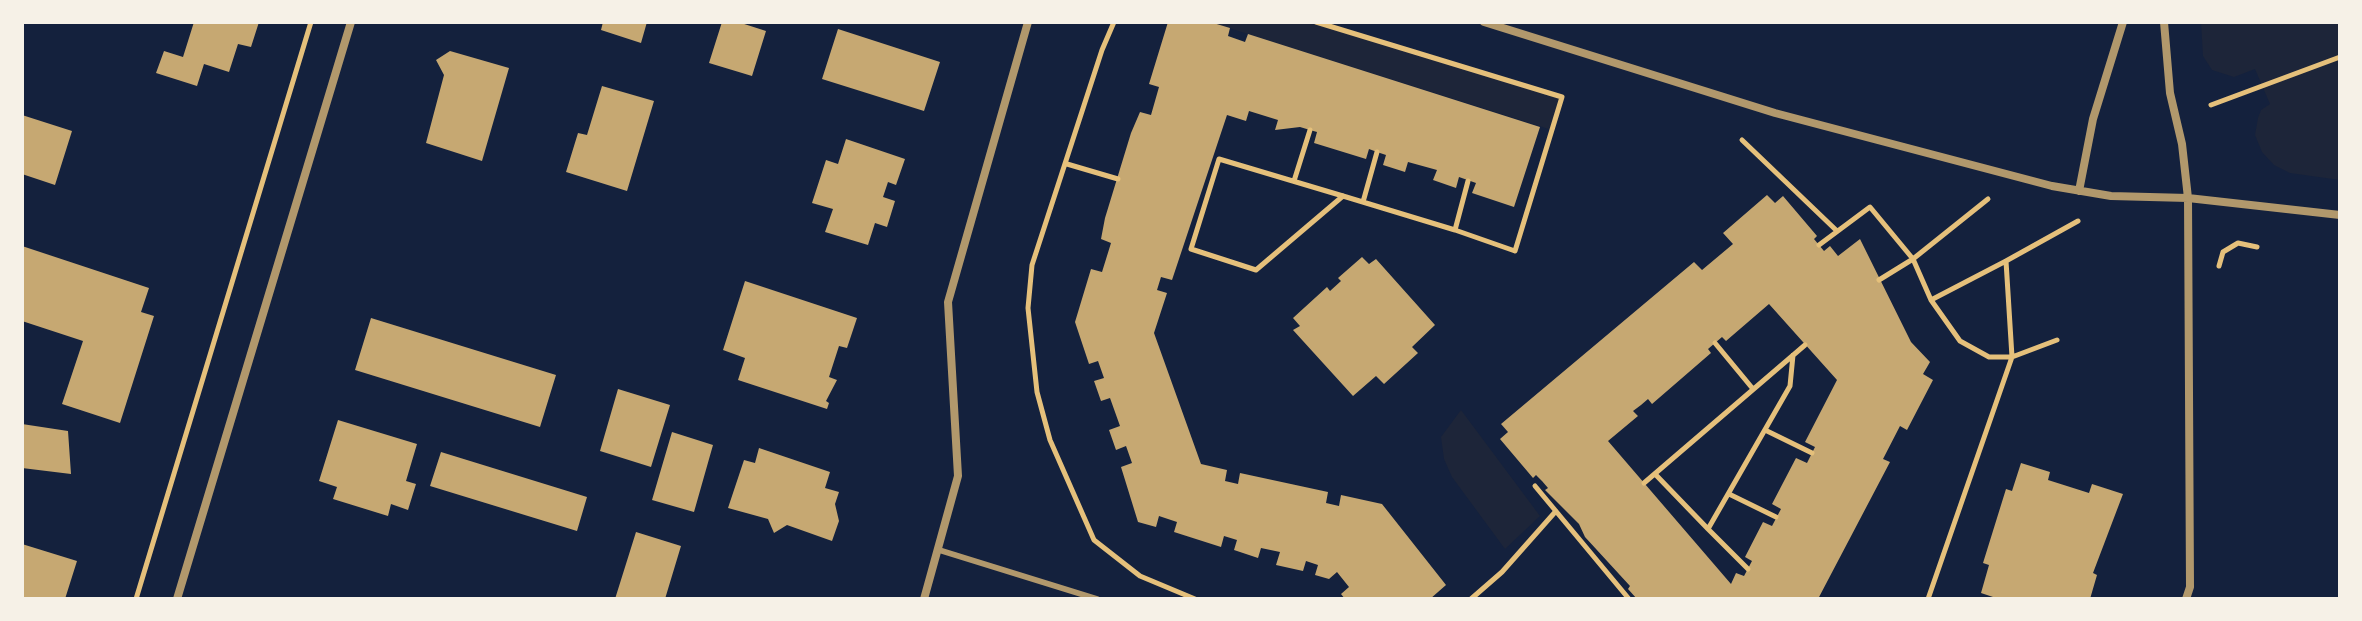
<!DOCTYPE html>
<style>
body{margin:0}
#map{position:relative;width:2362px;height:621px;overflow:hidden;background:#14213d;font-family:Quicksand,sans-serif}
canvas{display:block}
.frame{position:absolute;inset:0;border:24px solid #f6f1e7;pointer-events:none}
</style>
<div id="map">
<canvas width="2362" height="621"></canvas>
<div class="frame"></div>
</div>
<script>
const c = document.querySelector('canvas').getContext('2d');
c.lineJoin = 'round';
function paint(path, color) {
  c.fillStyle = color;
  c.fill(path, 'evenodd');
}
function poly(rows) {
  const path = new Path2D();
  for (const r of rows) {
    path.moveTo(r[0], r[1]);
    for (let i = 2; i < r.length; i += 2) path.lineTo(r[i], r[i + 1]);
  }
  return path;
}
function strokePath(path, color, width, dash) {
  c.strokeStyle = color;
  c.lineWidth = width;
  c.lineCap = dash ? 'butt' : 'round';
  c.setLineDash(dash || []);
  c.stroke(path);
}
paint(poly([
 [1210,22,1317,22,1562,97,1552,130],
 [2201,22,2340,22,2340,180,2290,173,2274,165,2262,152,2255,135,2258,118,2261,110,2270,104,2255,69,2234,77,2212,70,2203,56],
 [1461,410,1540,516,1505,549,1452,477,1444,459,1441,437]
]), '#1d2539');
paint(poly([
 [194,22,259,22,251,47,238,44,229,72,204,64,197,86,156,73,164,51,183,57],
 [603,22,647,22,641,43,601,30],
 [722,22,738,22,766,31,752,76,709,63],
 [1168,22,1210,22,1230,28,1228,36,1245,42,1248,34,1540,127,1514,207,1472,193,1476,183,1459,177,1456,188,1433,180,1437,170,1408,162,1405,172,1383,165,1386,155,1377,152,1369,149,1366,159,1314,143,1317,132,1310,130,1300,127,1275,130,1278,120,1249,111,1246,121,1227,115,1172,280,1161,277,1157,290,1167,293,1154,333,1201,464,1227,470,1225,481,1238,484,1240,473,1328,492,1326,503,1339,506,1341,495,1382,504,1446,585,1430,599,1345,599,1341,594,1349,587,1337,572,1329,579,1315,575,1318,565,1306,561,1303,571,1276,565,1280,552,1261,548,1258,558,1234,550,1237,540,1224,536,1221,547,1174,532,1177,522,1159,516,1156,527,1138,522,1121,467,1132,463,1126,446,1116,450,1109,430,1120,426,1110,398,1101,401,1094,381,1104,378,1098,361,1089,364,1075,322,1091,269,1102,272,1111,243,1101,239,1105,218,1131,133,1140,112,1151,115,1159,87,1149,84],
 [838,29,940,62,924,111,822,79],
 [450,51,509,68,482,161,426,143,444,75,436,60],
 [602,86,654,101,627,191,566,172,578,133,587,135],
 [22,115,72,131,55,185,22,174],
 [846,139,905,159,896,185,888,182,883,197,895,201,887,227,875,223,868,245,825,232,833,209,812,203,826,160,838,164],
 [1767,195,1775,203,1783,196,1817,236,1814,239,1824,251,1830,246,1838,256,1860,239,1911,342,1930,362,1923,374,1933,380,1907,430,1900,426,1883,459,1890,462,1818,599,1637,599,1628,589,1630,586,1585,537,1579,524,1545,490,1548,488,1542,481,1536,475,1533,478,1500,439,1508,432,1501,424,1694,262,1702,270,1733,244,1723,233],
 [1769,304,1837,380,1805,442,1815,447,1807,463,1796,458,1772,504,1781,509,1772,526,1763,522,1745,557,1752,561,1744,576,1736,573,1731,584,1608,441,1638,416,1633,411,1641,405,1648,399,1652,404,1711,353,1708,349,1722,337,1726,341],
 [22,246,149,288,141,312,154,316,120,423,62,404,83,341,22,321],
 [1362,257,1369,264,1376,259,1435,325,1412,347,1418,353,1384,384,1376,376,1353,396,1293,330,1300,326,1293,318,1327,287,1330,291,1341,281,1338,278],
 [745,281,857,318,847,348,839,346,829,377,837,380,826,401,829,403,827,409,738,380,745,358,723,350],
 [371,318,556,375,540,427,355,370],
 [618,389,670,405,651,467,600,451],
 [338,420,417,444,406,481,416,484,408,510,391,504,388,516,333,499,337,487,319,481],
 [22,424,68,431,71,474,22,468],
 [672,432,713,445,694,512,652,500],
 [759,448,830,472,825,488,839,492,835,504,839,521,832,541,787,525,774,533,768,519,728,508,744,460,755,463],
 [441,452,587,497,577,531,430,486],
 [2021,463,2050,472,2048,480,2089,493,2092,484,2123,494,2093,573,2097,575,2090,599,1999,599,1981,593,1989,565,1983,563,2006,489,2012,491],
 [636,532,681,546,665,599,615,599],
 [22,544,77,561,65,599,22,599]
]), '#c6a872');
strokePath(poly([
 [1114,22,1102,50,1032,265,1028,308,1037,392,1050,440,1094,540,1140,576,1195,599],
 [1316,22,1562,97,1515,251,1455,230,1343,196,1219,159,1191,249,1256,270,1343,196],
 [2211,105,2340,57],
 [1742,140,1837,231],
 [1067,164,1118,179],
 [1294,181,1310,130],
 [1363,202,1377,152],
 [1455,230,1468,181],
 [1819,245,1870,207,1913,259,1931,300,1960,341,1989,357,2012,357,2057,340],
 [2219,266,2223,252,2238,243,2257,247],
 [1879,280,1913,259,1988,199],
 [1931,300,2006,261],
 [1715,343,1753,389],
 [1765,430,1812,453],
 [1655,474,1708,529,1790,386,1793,355],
 [1644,483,1805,345],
 [1535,486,1629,599],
 [1729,494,1776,517],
 [1708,529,1748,569],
 [136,599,311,22],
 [1471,599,1502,572,1556,511],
 [1928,599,2012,357,2006,261,2078,221]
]), '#e5c07b', 5);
strokePath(poly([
 [939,550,1097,599]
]), '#b1986c', 6);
strokePath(poly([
 [1484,22,1775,113,2052,186,2111,196,2188,198,2340,215],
 [2164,22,2170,93,2182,144,2188,198,2190,587,2186,599],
 [2079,191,2093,119,2123,22],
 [177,599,351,22],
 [924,599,958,476,948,302,1028,22]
]), '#b1986c', 8);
</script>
